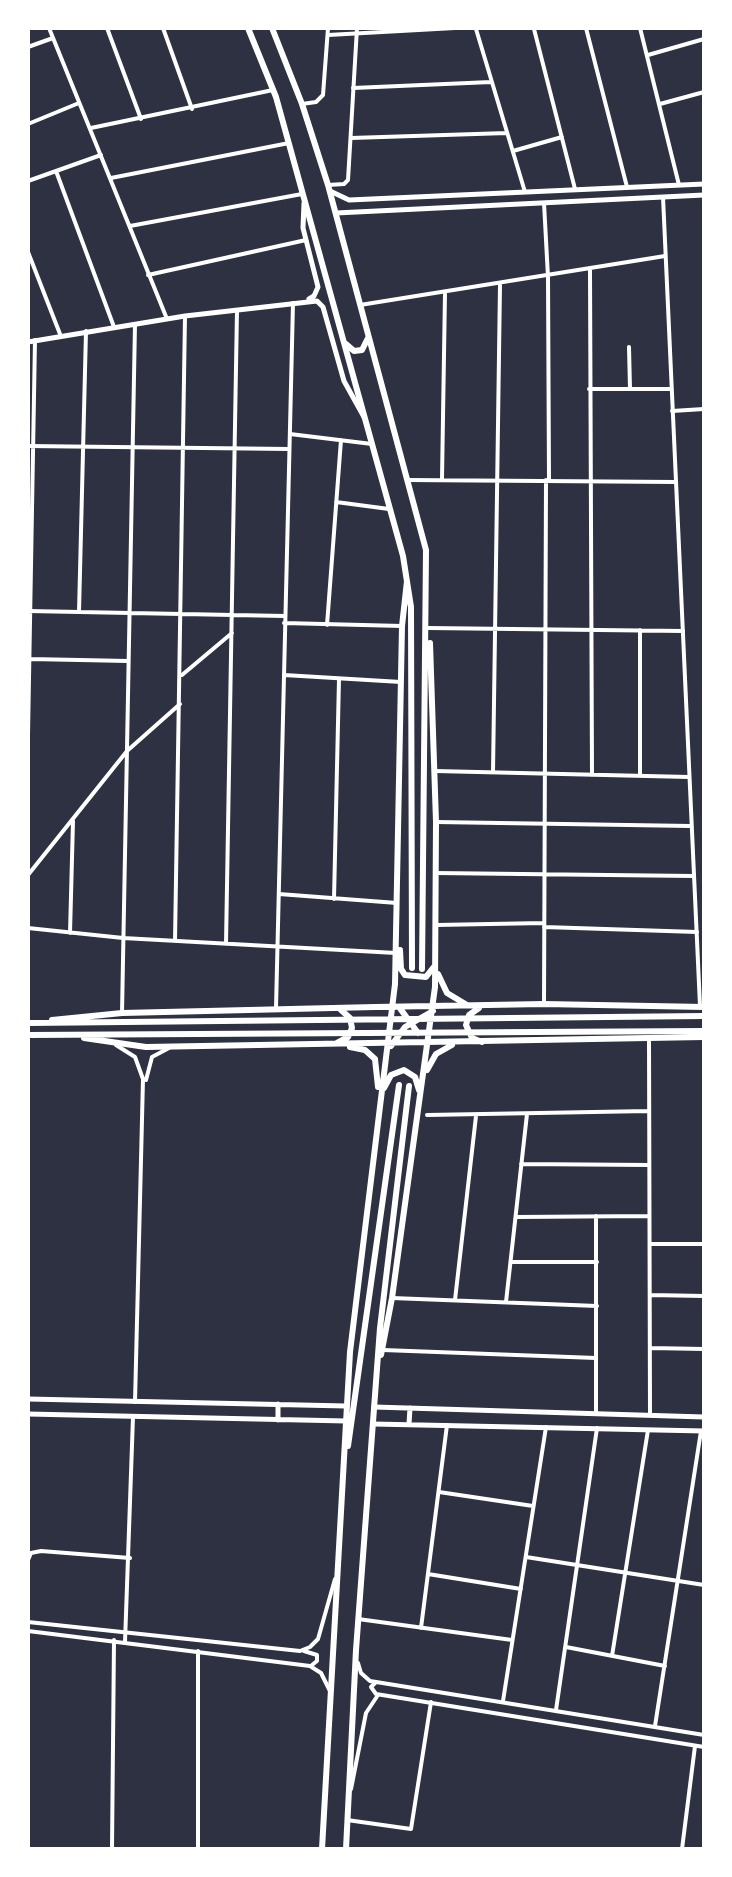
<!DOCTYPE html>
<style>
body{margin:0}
#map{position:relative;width:732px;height:1877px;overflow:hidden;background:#2d3142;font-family:Ubuntu,sans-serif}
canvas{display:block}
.frame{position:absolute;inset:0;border:30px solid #fff;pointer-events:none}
</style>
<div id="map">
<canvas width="732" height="1877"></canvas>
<div class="frame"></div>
</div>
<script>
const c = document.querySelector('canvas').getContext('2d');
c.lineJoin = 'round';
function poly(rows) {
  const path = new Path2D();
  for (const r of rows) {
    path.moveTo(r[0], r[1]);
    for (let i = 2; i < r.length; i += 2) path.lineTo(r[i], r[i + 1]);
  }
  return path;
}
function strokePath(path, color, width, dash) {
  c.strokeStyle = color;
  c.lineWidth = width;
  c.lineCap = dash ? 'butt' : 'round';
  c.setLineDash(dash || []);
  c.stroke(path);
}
strokePath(poly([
 [49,28,167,319],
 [107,28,141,119],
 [163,28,192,109],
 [462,28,550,28],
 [586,28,627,187],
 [640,28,679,185],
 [476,29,525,192],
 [534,29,575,189],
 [328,35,455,28],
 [28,47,53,38],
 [648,55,704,39],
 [353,88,491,82],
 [660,104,704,92],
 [28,124,79,103],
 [91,128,273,90],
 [351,138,507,133],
 [513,151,562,137],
 [56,171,114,327],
 [111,178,289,143],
 [28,181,101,155],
 [544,203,548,277,549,480],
 [130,226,302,194],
 [28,252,60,334],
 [590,270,592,775],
 [148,275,306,240],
 [360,305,665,256],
 [629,347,630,389],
 [589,389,671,389],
 [672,411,704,409],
 [290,434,372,444],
 [28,446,289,449],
 [442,479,445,293],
 [407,480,676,482],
 [336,502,389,509],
 [28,611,285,616],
 [79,612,86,331],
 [284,623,402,626],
 [327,625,341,440],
 [428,628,683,631],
 [640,630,640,776],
 [30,659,128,661],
 [182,675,232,633],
 [284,675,401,682],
 [28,735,35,340],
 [435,771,689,777],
 [493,772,500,285],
 [436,822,691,826],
 [435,873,694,876],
 [28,875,127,751,180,704],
 [279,894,397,903],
 [334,899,339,679],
 [436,925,544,923],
 [544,927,697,932],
 [28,928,123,938,396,953],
 [70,933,73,821],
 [175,941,185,316],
 [226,944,237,310],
 [544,1004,546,480],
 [276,1008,293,303],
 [122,1013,135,324],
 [649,1039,650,1415],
 [116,1045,135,1057,143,1079,135,1402],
 [146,1080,152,1057,169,1048],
 [427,1115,649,1111],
 [521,1164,649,1165],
 [516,1217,649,1216],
 [650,1244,704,1244],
 [512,1262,597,1262],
 [650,1295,704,1296],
 [392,1298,597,1306],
 [455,1300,476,1116],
 [506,1302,527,1114],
 [650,1348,704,1349],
 [383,1350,596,1358],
 [596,1414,596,1216],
 [439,1492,533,1506],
 [526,1557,704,1585],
 [28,1560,31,1553,41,1551,130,1558],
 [428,1574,521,1589],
 [358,1619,512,1640],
 [421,1628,447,1425],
 [125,1642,133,1417],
 [566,1647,665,1666],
 [612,1656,648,1430],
 [503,1701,546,1427],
 [556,1710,597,1428],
 [655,1726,701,1431],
 [347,1820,411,1829,431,1702],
 [112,1849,114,1640],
 [198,1849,198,1651],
 [682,1849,695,1746]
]), '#fff', 4);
strokePath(poly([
 [302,104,316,102,323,95,328,28],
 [328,185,344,184,348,180,357,28],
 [663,197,700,1006],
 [28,1622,300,1651,310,1647,318,1639,335,1579],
 [28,1631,310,1666,321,1673,330,1691],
 [304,1651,317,1655,317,1661,312,1665],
 [358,1663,361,1673,370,1681,704,1735],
 [376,1682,371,1687,376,1694,704,1747],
 [351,1789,366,1713,378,1695]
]), '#fff', 4);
strokePath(poly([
 [330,191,349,200,704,184],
 [304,203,303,228,318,287,314,296,309,299],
 [336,213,704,195],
 [28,342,185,316,317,301,323,307,344,381,364,417],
 [28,1399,346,1406],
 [374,1407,704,1417],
 [28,1414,346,1421],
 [278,1420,278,1404],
 [373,1424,704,1431],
 [409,1424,410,1408]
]), '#fff', 5);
strokePath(poly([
 [248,28,276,97,403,556,411,607,412,968],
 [272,28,302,104,328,185,426,550,422,969],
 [346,344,354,351,362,350,368,338],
 [400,950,401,969,405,975,426,977,433,968],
 [438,974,447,993,467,1005],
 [399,1007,418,1033],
 [479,1008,469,1015,466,1025,472,1038,482,1042],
 [52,1020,122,1013,375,1007,544,1004,704,1007],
 [28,1023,704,1016],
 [28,1035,704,1031],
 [84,1038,146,1047,704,1037],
 [337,1043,348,1037,352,1028,350,1018,341,1010],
 [391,1046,405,1027,433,1011],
 [350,1047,365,1050,375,1059,378,1087],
 [427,1070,436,1054,452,1045],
 [384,1088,391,1075,404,1070,415,1077,419,1090],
 [381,1355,392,1298,435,987,436,822,430,643],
 [348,1446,399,1085],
 [322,1849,350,1352,395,984,402,626,407,581],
 [346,1849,356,1650,380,1328,409,1086]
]), '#fff', 6);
</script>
